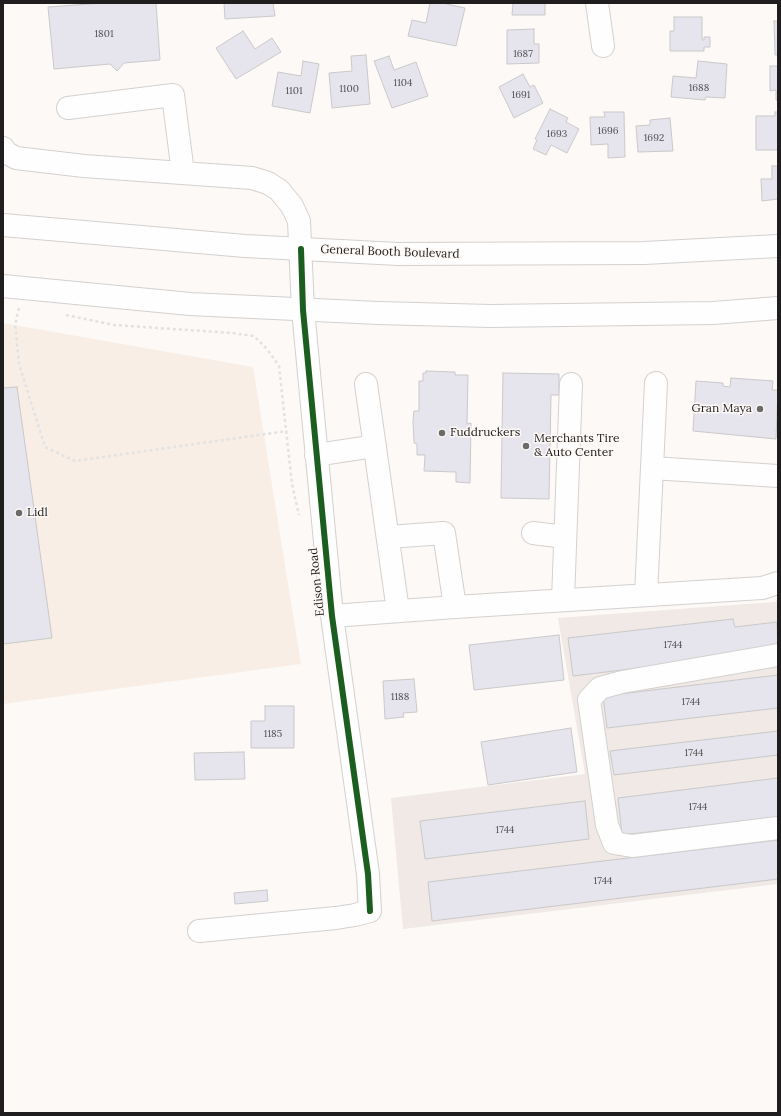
<!DOCTYPE html>
<style>
body{margin:0}
#map{position:relative;width:781px;height:1116px;overflow:hidden;background:#fcf9f7;font-family:Lora,serif}
canvas{display:block}
.frame{position:absolute;inset:0;border:4px solid #1f1d1d;pointer-events:none}
</style>
<div id="map">
<canvas width="781" height="1116"></canvas>
<div class="frame"></div>
</div>
<script>
const c = document.querySelector('canvas').getContext('2d');
c.lineJoin = 'round';
function paint(path, color) {
  c.fillStyle = color;
  c.fill(path, 'evenodd');
}
function poly(rows) {
  const path = new Path2D();
  for (const r of rows) {
    path.moveTo(r[0], r[1]);
    for (let i = 2; i < r.length; i += 2) path.lineTo(r[i], r[i + 1]);
  }
  return path;
}
function strokePath(path, color, width, dash) {
  c.strokeStyle = color;
  c.lineWidth = width;
  c.lineCap = dash ? 'butt' : 'round';
  c.setLineDash(dash || []);
  c.stroke(path);
}
function write(font, color, halo, rows, align = 'center') {
  c.font = font + ' Lora,serif';
  c.lineWidth = 3;
  c.setLineDash([]);
  c.textBaseline = 'middle';
  c.strokeStyle = halo;
  c.fillStyle = color;
  for (const [text, x, y, turn = 0] of rows) {
    c.save();
    c.translate(x, y);
    c.rotate((+turn || 0) * Math.PI / 180);
    c.textAlign = isNaN(turn) ? turn : align;
    if (halo) c.strokeText(text, 0, 0);
    c.fillText(text, 0, 0);
    c.restore();
  }
}
paint(poly([
 [3,323,253,367,301,664,3,704]
]), '#f8eee6');
paint(poly([
 [778,600,778,884,403,929,391,798,585,774,558,618,774,602]
]), '#f0e9e5');
const building = poly([
 [103,3,156,3,160,60,124,63,117,71,110,64,54,69,48,7,103,3],
 [224,3,273,3,275,16,225,19,224,3],
 [430,3,442,3,465,8,456,46,408,36,412,20,426,23,430,3],
 [513,3,545,3,545,15,512,15,513,3],
 [674,17,702,17,702,40,704,40,704,37,710,37,710,47,704,47,704,51,670,51,670,31,674,31,674,17],
 [774,21,778,21,778,55,775,55,774,21],
 [534,29,534,44,539,44,539,63,507,64,507,30,534,29],
 [243,31,255,49,272,38,281,52,236,79,216,48,243,31],
 [366,55,370,104,332,108,329,73,352,71,351,56,366,55],
 [389,56,394,70,416,62,428,96,392,108,374,61,389,56],
 [303,61,319,64,310,113,272,106,278,72,301,76,303,61],
 [698,61,727,64,725,98,706,97,705,100,671,97,673,76,696,78,698,61],
 [770,66,778,66,778,100,776,100,776,90,770,91,770,66],
 [523,74,530,87,534,85,543,103,514,118,499,87,523,74],
 [550,109,568,118,566,122,579,129,567,153,551,145,546,155,533,149,537,140,535,139,550,109],
 [604,112,624,112,625,157,608,158,608,144,591,145,590,117,605,117,604,112],
 [775,112,778,112,778,150,756,150,756,116,775,116,775,112],
 [670,118,673,151,638,152,636,126,650,125,650,120,670,118],
 [772,166,778,166,778,199,762,201,761,179,772,179,772,166],
 [426,371,455,372,455,375,468,375,467,424,471,423,470,483,456,482,456,472,424,471,425,455,417,455,417,444,414,443,413,421,414,411,419,411,419,381,423,381,423,373,426,373,426,371],
 [503,373,559,374,559,395,551,395,549,499,501,498,503,373],
 [731,378,773,381,772,390,778,390,776,439,693,431,696,381,723,383,723,386,730,387,731,378],
 [17,387,52,638,3,644,3,388,17,387],
 [733,619,735,627,777,622,778,651,573,676,568,638,733,619],
 [559,635,564,680,474,690,469,645,559,635],
 [778,675,778,708,607,728,603,696,778,675],
 [414,679,417,712,403,713,404,717,385,719,383,681,414,679],
 [265,706,294,706,294,748,251,748,251,721,265,721,265,706],
 [571,728,577,772,488,785,481,742,571,728],
 [778,731,778,755,614,775,610,751,778,731],
 [244,752,245,779,195,780,194,753,244,752],
 [778,778,778,817,622,835,618,798,778,778],
 [585,801,589,839,425,859,420,821,585,801],
 [778,840,778,879,432,921,428,882,778,840],
 [267,890,268,901,235,904,234,893,267,890]
]);
paint(building, '#e6e4ec');
strokePath(building, '#cac9c9', 1);
const minor = poly([
 [597,3,603,46],
 [68,108,173,95,183,173],
 [3,148,7,153,16,158,84,166,252,178,268,183,279,190,292,206,299,221,303,310,332,616,368,874,370,911,355,915,336,918,199,931],
 [366,384,398,611],
 [316,455,375,446],
 [652,468,778,476],
 [533,533,565,537],
 [388,537,444,533,455,607],
 [646,595,656,383],
 [563,600,571,384],
 [332,616,455,607,762,588,778,583],
 [778,655,622,682,600,688,589,700,607,825,614,843,632,846,778,828]
]);
const highway = poly([
 [3,225,245,246,398,254,644,253,778,246],
 [3,286,190,304,378,313,490,316,713,313,778,308]
]);
strokePath(minor, '#d3d1cf', 24);
strokePath(highway, '#d3d1cf', 24);
strokePath(poly([
 [19,308,15,325,19,364,45,447,75,461,287,431],
 [66,315,114,325,232,333,254,336,267,349,279,366,292,484,299,515]
]), '#e2e2e2', 2.5, [3, 3]);
strokePath(minor, '#fffefe', 22);
strokePath(highway, '#fffefe', 22);
strokePath(poly([
 [301,249,303,310,332,616,368,874,370,911]
]), '#1b5e20', 6);
for (const [x, y, r, color] of [
 [760,409,4,"#6c6a69"],
 [442,433,4,"#6c6a69"],
 [526,446,4,"#6c6a69"],
 [19,513,4,"#6c6a69"]
]) {
  const dot = new Path2D();
  dot.arc(x, y, r, 0, 2 * Math.PI);
  c.fillStyle = color;
  c.fill(dot);
  strokePath(dot, '#fdf9f6', 1.5);
}
write('10px', '#525052', null, [
 ["1801",104,34],
 ["1687",523,54],
 ["1104",403,83],
 ["1688",699,88],
 ["1100",349,89],
 ["1101",294,91],
 ["1691",521,95],
 ["1696",608,131],
 ["1693",557,134],
 ["1692",654,138],
 ["1744",673,645],
 ["1188",400,697],
 ["1744",691,702],
 ["1185",273,734],
 ["1744",694,753],
 ["1744",698,807],
 ["1744",505,830],
 ["1744",603,881]
]);
write('12px', '#1f1d1d', '#fdf9f6', [
 ["General Booth Boulevard",390,252,2],
 ["Edison Road",317,582,-96]
]);
write('12px', '#1f1d1d', '#fdf9f6', [
 ["Gran Maya",752,409,"right"],
 ["Fuddruckers",450,433],
 ["Merchants Tire",534,439],
 ["& Auto Center",534,453],
 ["Lidl",27,513]
], 'left');
</script>
